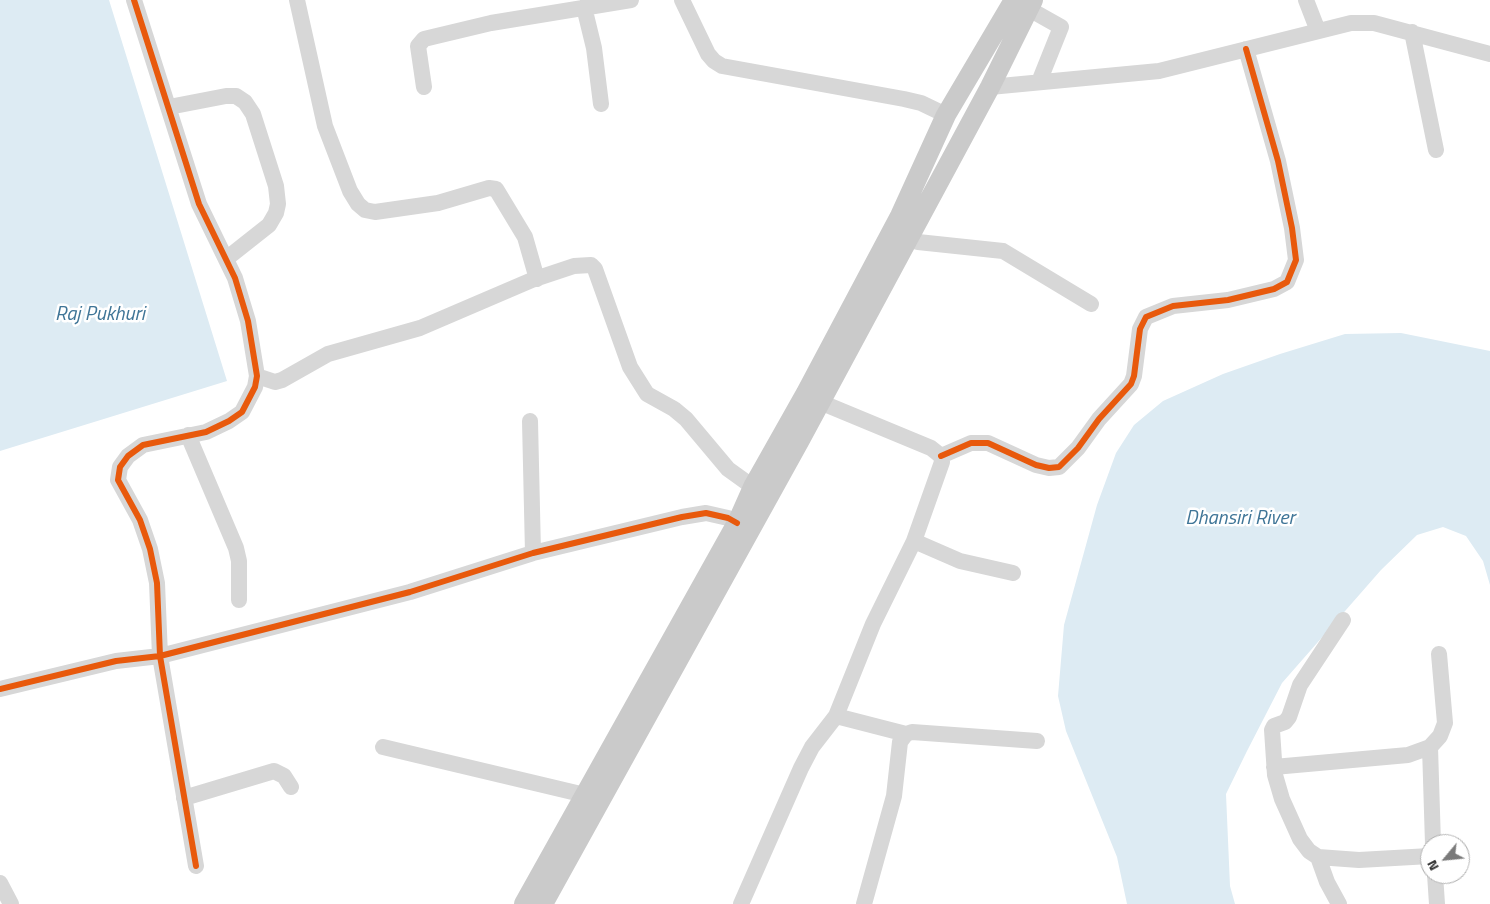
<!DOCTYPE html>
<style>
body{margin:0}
#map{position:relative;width:1490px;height:904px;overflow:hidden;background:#fff;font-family:"Titillium Web",sans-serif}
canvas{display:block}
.north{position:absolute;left:1420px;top:834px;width:50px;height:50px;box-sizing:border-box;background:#fff;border:1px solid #adadad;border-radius:50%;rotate:242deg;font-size:14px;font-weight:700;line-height:20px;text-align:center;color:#333}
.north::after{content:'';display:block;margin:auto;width:18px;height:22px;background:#7a7a7a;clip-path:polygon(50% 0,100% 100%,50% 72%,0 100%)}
</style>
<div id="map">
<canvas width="1490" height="904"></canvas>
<div class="north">N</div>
</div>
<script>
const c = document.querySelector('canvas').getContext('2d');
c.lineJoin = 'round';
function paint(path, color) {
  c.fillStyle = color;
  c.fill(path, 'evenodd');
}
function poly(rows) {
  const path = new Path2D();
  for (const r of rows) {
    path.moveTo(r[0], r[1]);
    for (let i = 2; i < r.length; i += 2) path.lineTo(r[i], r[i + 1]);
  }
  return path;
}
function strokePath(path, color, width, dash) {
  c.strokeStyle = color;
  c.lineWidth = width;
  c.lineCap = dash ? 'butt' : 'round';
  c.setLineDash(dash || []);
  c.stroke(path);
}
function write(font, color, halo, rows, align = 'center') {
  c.font = font + ' "Titillium Web",sans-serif';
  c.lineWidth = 5;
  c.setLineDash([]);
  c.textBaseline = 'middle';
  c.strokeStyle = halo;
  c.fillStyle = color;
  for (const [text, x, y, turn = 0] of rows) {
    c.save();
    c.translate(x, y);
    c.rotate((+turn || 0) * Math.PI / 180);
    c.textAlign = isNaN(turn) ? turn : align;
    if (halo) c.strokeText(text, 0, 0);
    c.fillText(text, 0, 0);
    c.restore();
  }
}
paint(poly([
 [0,0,109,0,227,381,0,451],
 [1401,333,1490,351,1490,585,1483,561,1466,536,1443,527,1417,535,1381,570,1282,683,1247,751,1226,794,1230,886,1235,904,1127,904,1117,857,1066,731,1058,696,1064,625,1097,505,1116,453,1134,425,1163,401,1223,374,1280,354,1345,334]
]), '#ddebf3');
strokePath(poly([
 [134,0,199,204,235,278,248,321,257,376,255,387,242,412,229,421,206,432,143,445,128,456,120,467,118,480,140,520,150,549,157,583,160,656,196,866],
 [297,0,325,126,350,191,358,204,365,210,375,212,438,203,489,188,496,189,525,237,537,279],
 [682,0,708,54,714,61,722,66,904,99,921,103,946,115],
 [1306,0,1318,31],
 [584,7,594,48,601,104],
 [1029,9,1061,27,1039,82],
 [1412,32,1436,150],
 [424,87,418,46,424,39,491,23,631,0],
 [990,87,1159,71,1351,23,1374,23,1490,54],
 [169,107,226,96,236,96,245,102,253,114,276,186,278,204,276,213,269,225,226,259],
 [908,238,918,242,1003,251,1091,304],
 [257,376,275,382,282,380,328,354,420,328,532,280,574,266,591,265,595,269,630,367,647,394,674,409,686,419,728,469,753,487],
 [530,421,533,553],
 [188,435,236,548,239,561,239,600],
 [941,456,971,443,988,443,1036,465,1049,468,1059,467,1078,448,1099,419,1131,384,1134,376,1140,329,1146,317,1173,306,1228,300,1274,289,1287,282,1296,260,1292,228,1278,161,1246,49],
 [914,541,960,561,1013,573],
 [1343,620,1300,685,1289,717,1285,722,1274,726,1272,730,1275,775,1282,799,1300,839,1309,851,1318,857,1359,860,1430,856],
 [0,689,116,661,160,656,410,592,533,553,682,517,706,513,728,518,737,523],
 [836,716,906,734],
 [383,747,585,795],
 [1430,747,1433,844],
 [1274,767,1408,755,1430,747,1440,736,1445,723,1439,654],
 [184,798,274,771,284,776,291,787],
 [1318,857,1327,882,1339,904],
 [1435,874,1437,904],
 [0,883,11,904],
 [741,904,801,768,812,747,836,716,873,624,914,541,942,462,941,456,931,448,820,402],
 [864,904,894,796,900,742,906,734,912,732,1037,741]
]), '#d7d7d7', 16);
strokePath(poly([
 [524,904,737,523,753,487,806,393,900,216,946,115,1014,0],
 [543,904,800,440,990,87,1033,0]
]), '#cacaca', 20);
strokePath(poly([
 [134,0,199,204,235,278,248,321,257,376,255,387,242,412,229,421,206,432,143,445,128,456,120,467,118,480,140,520,150,549,157,583,160,656,196,866],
 [941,456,971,443,988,443,1036,465,1049,468,1059,467,1078,448,1099,419,1131,384,1134,376,1140,329,1146,317,1173,306,1228,300,1274,289,1287,282,1296,260,1292,228,1278,161,1246,49],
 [0,689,116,661,160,656,410,592,533,553,682,517,706,513,728,518,737,523]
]), '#e8590c', 6);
write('italic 20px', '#3f7597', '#fff', [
 ["Raj Pukhuri",100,315],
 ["Dhansiri River",1240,519]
]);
</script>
